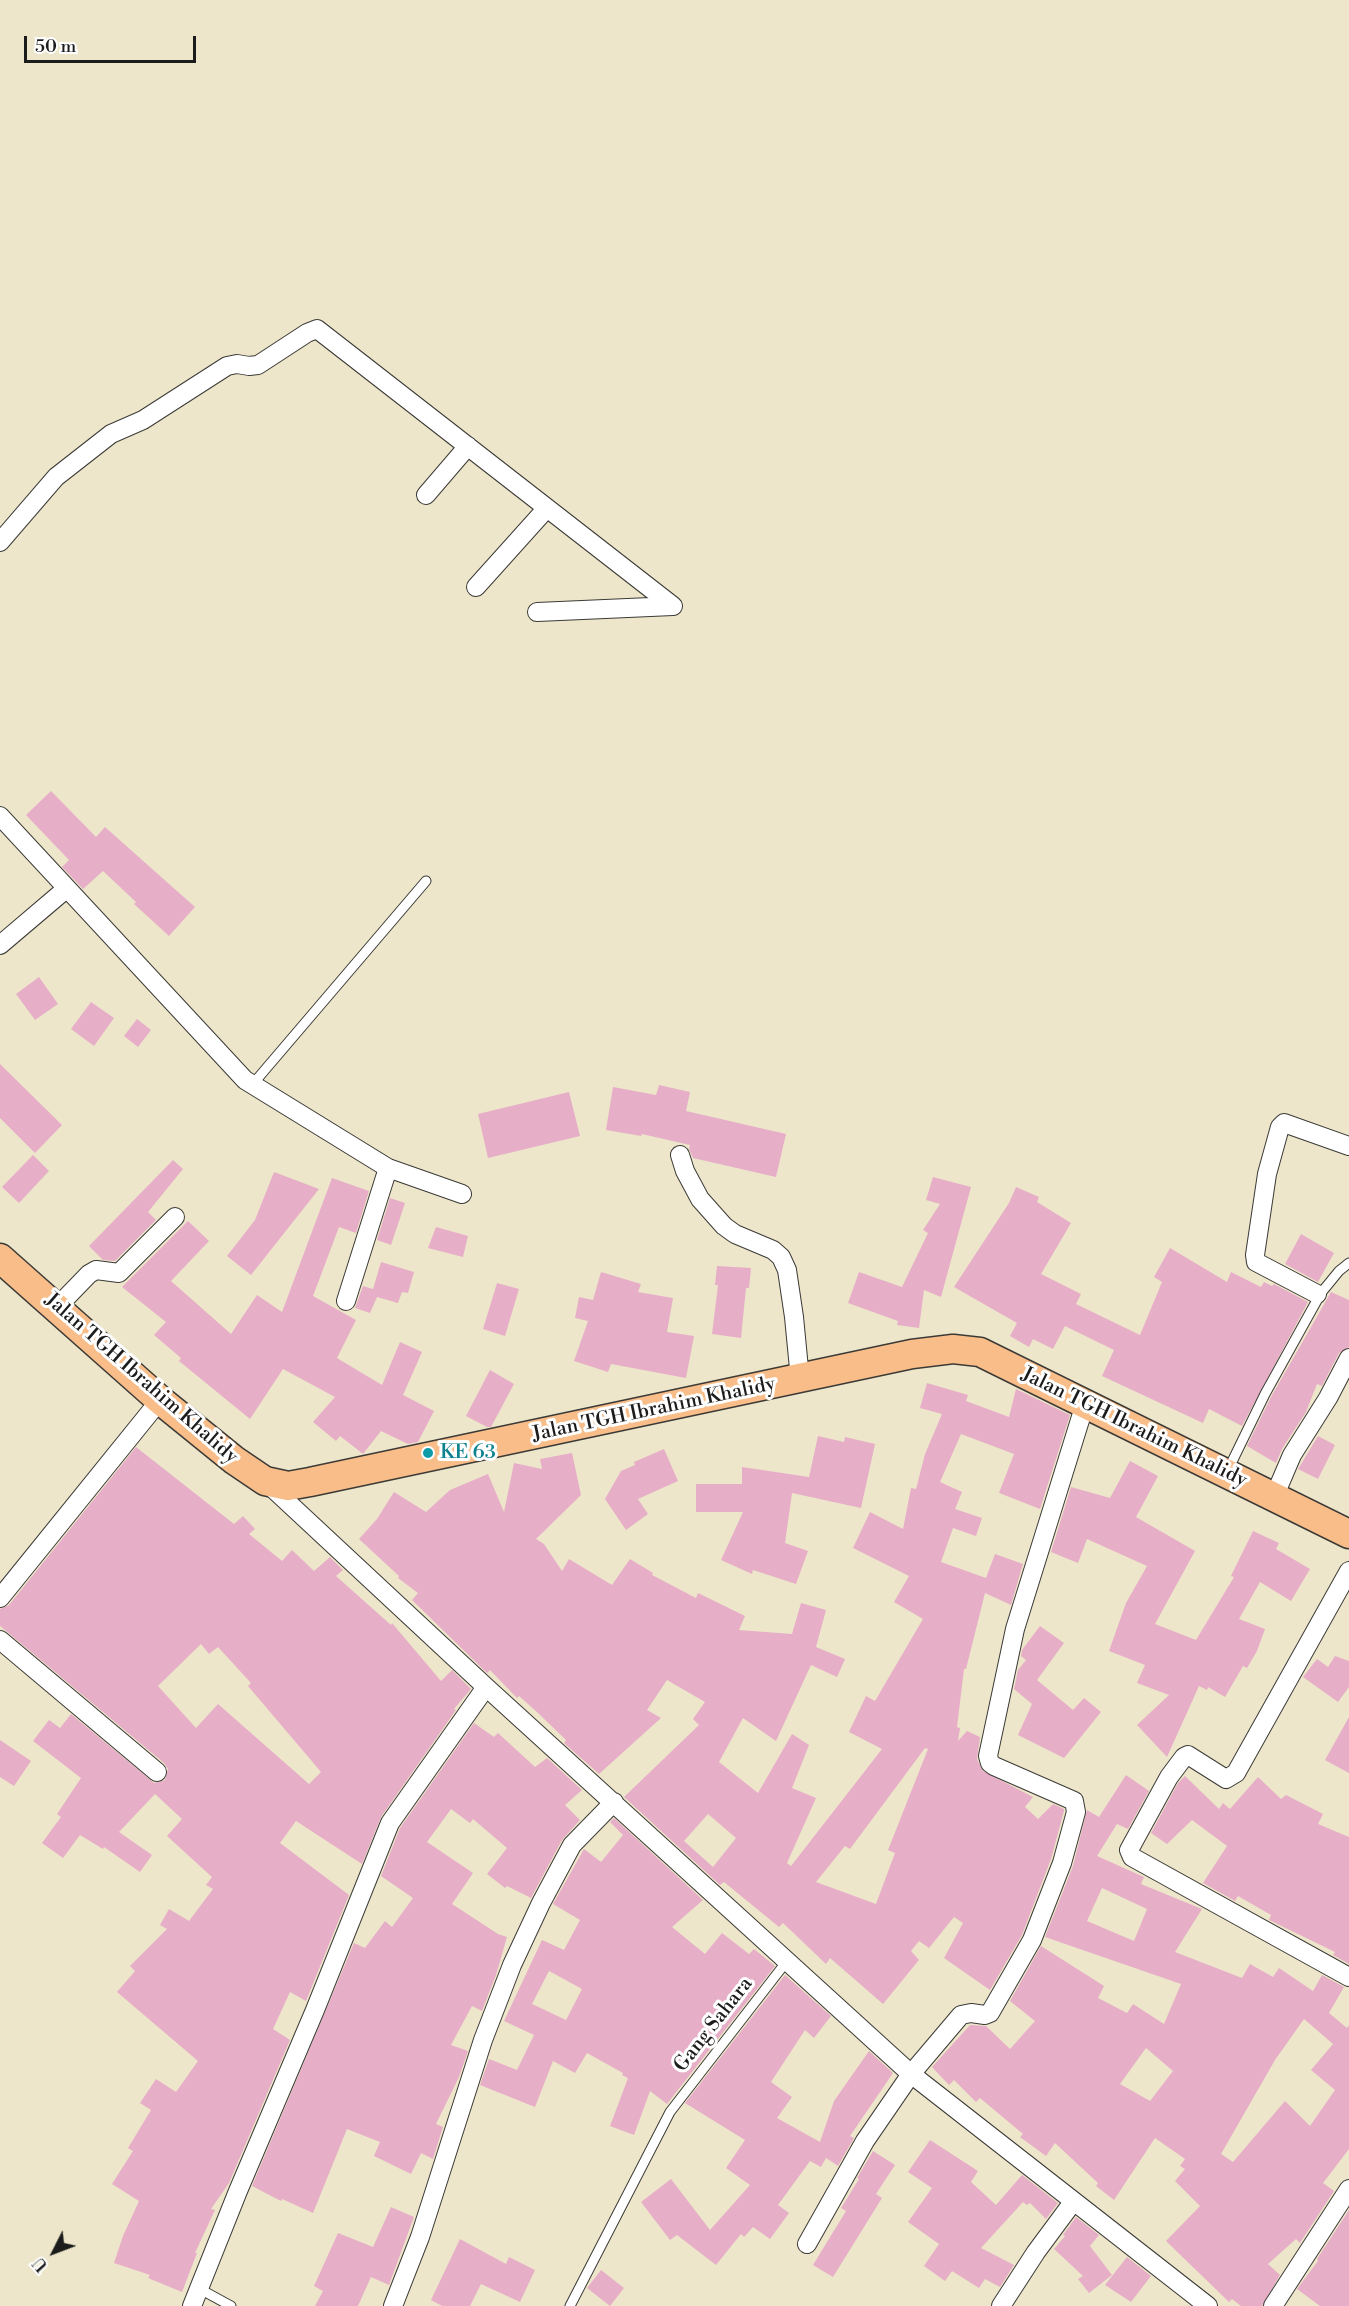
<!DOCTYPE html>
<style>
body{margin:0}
#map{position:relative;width:1349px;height:2306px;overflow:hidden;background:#ede6ca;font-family:"Libre Bodoni",serif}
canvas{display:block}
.north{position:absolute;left:24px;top:2222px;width:60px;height:60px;-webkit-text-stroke:4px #fff;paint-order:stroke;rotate:228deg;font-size:16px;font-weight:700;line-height:24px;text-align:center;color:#1c1c1c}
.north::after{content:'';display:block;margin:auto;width:21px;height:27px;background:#1c1c1c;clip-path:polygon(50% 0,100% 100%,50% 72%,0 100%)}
.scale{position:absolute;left:24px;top:36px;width:172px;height:27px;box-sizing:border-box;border:3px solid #1c1c1c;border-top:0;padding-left:8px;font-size:18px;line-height:21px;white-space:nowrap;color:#1c1c1c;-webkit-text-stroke:4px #fff;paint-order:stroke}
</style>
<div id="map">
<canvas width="1349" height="2306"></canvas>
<div class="north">U</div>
<div class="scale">50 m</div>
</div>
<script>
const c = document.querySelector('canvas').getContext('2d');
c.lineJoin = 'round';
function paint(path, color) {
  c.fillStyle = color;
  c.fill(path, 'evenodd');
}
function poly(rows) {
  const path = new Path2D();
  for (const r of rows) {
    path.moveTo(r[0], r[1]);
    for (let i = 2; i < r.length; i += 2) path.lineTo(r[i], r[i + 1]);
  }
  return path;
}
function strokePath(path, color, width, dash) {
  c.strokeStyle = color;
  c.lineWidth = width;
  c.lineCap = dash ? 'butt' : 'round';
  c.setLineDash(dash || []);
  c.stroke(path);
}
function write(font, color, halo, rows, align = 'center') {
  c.font = font + ' "Libre Bodoni",serif';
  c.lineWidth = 6;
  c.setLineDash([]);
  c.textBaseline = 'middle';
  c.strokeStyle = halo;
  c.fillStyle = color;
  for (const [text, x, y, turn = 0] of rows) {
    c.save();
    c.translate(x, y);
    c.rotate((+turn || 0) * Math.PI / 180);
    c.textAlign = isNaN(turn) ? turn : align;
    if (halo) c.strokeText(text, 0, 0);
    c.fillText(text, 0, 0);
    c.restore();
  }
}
paint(poly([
 [51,791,96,837,105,827,195,907,169,936,134,904,136,902,103,871,83,889,62,867,69,860,26,815],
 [39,977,58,1004,35,1020,16,994],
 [91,1002,114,1018,94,1046,71,1029],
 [137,1019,151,1030,138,1047,124,1036],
 [0,1064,62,1125,35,1153,0,1118],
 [659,1085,690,1092,686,1111,786,1134,776,1177,693,1158,689,1149,690,1145,642,1134,641,1136,606,1130,613,1087,656,1095],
 [569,1092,580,1136,488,1158,478,1114],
 [33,1155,49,1171,19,1203,2,1187],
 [173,1160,183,1169,148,1212,156,1220,115,1261,103,1260,89,1246],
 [274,1172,319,1189,251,1275,227,1256,255,1220],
 [933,1177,971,1187,941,1297,924,1290,919,1328,897,1325,898,1321,848,1303,859,1272,902,1287,928,1233,923,1230,940,1204,926,1200],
 [332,1178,369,1191,356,1233,339,1227,313,1296,356,1320,337,1358,382,1385,400,1342,422,1352,403,1395,434,1411,418,1442,408,1444,381,1431,363,1454,340,1436,336,1441,313,1422,335,1397,283,1369,250,1419,179,1361,181,1358,154,1335,166,1322,122,1287,188,1221,209,1241,171,1281,231,1334,257,1295,282,1312],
 [1016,1187,1039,1197,1037,1202,1071,1223,1041,1274,1081,1294,1076,1304,1140,1335,1162,1282,1154,1277,1170,1248,1227,1282,1231,1272,1261,1287,1264,1282,1272,1286,1274,1284,1308,1302,1242,1426,1209,1409,1203,1423,1102,1376,1114,1350,1065,1326,1053,1349,1033,1339,1029,1347,1010,1336,1017,1323,954,1287,1009,1203],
 [390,1198,405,1203,391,1245,377,1240],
 [436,1227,468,1236,463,1257,428,1248],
 [1301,1234,1334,1253,1318,1282,1285,1264],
 [381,1262,414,1272,408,1293,402,1292,398,1303,377,1297,370,1313,355,1308,363,1286,373,1289],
 [717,1266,751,1268,749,1288,746,1288,741,1338,712,1334,718,1285,715,1285],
 [601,1272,641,1284,638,1292,673,1298,667,1332,694,1336,686,1378,611,1364,608,1372,574,1361,588,1321,575,1318,579,1297,593,1300],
 [497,1283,519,1289,505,1336,483,1329],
 [1331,1292,1349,1300,1349,1347,1339,1353,1322,1386,1317,1384,1306,1412,1282,1449,1276,1463,1247,1446,1271,1397],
 [490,1370,514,1384,491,1427,487,1427,466,1416],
 [927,1383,968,1395,966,1401,1009,1417,1016,1389,1070,1415,1040,1509,999,1493,1014,1454,961,1434,940,1482,962,1492,955,1509,982,1518,976,1536,953,1528,941,1562,986,1578,995,1554,1023,1564,1011,1605,985,1593,966,1669,964,1669,957,1727,960,1728,958,1741,967,1731,980,1737,977,1759,983,1771,1033,1797,1025,1807,1038,1819,1053,1804,1064,1809,1064,1811,1051,1859,1022,1935,990,1990,944,1958,963,1923,954,1917,929,1948,919,1941,911,1951,919,1960,883,2004,830,1958,826,1964,783,1923,779,1927,724,1882,720,1885,624,1797,699,1725,693,1719,705,1702,667,1680,647,1710,661,1718,599,1774,564,1743,566,1740,538,1713,519,1696,517,1698,490,1670,487,1673,412,1600,418,1593,398,1578,399,1576,359,1539,377,1519,394,1492,426,1512,450,1490,488,1474,504,1512,514,1463,542,1469,540,1459,572,1453,581,1495,536,1539,544,1544,562,1571,569,1559,612,1585,630,1559,653,1573,652,1575,696,1598,698,1593,745,1616,739,1630,792,1634,801,1603,826,1610,816,1647,845,1659,837,1677,811,1665,776,1741,743,1718,719,1762,758,1793,792,1734,809,1745,792,1788,816,1798,787,1863,791,1866,882,1749,849,1732,866,1696,875,1701,923,1619,894,1602,909,1576,853,1548,870,1512,903,1529,911,1488,916,1489,925,1454,942,1414,920,1408],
 [925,1748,928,1749,888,1850,895,1853,876,1904,816,1882,845,1846,850,1849],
 [708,1814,736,1838,713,1867,684,1841],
 [818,1436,844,1442,845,1437,875,1444,861,1508,792,1493,785,1543,808,1551,796,1584,753,1570,752,1574,721,1560,743,1512,696,1512,696,1484,742,1484,742,1467,809,1477],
 [1318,1436,1335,1445,1318,1479,1298,1469],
 [136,1447,234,1524,243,1516,255,1529,249,1534,282,1561,292,1550,314,1571,330,1557,343,1570,336,1576,391,1625,392,1623,441,1681,452,1670,471,1689,454,1709,456,1710,381,1817,362,1864,296,1821,280,1843,349,1895,306,2001,290,1992,273,2029,290,2040,229,2183,211,2209,215,2210,195,2253,197,2253,182,2292,148,2278,150,2275,114,2263,123,2236,139,2201,112,2184,133,2151,128,2148,151,2110,140,2103,156,2079,176,2092,198,2061,117,1992,135,1971,130,1966,167,1929,160,1925,169,1909,189,1921,213,1889,206,1885,212,1877,167,1836,182,1819,155,1794,119,1832,152,1855,140,1872,104,1847,103,1849,80,1835,63,1858,42,1843,61,1817,57,1814,81,1778,33,1741,49,1720,60,1728,71,1714,154,1783,165,1780,168,1769,164,1763,0,1626,0,1609,9,1605],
 [201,1644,209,1654,218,1647,251,1683,248,1686,321,1772,309,1784,218,1704,196,1728,158,1686],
 [664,1449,678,1481,638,1499,648,1514,626,1530,605,1499,621,1471,635,1465,634,1462],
 [1130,1461,1158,1476,1136,1517,1195,1551,1155,1624,1196,1640,1234,1577,1231,1576,1253,1531,1279,1543,1276,1549,1310,1569,1291,1601,1260,1582,1239,1619,1265,1629,1257,1651,1247,1668,1243,1666,1225,1697,1208,1687,1207,1690,1199,1686,1167,1757,1137,1725,1169,1695,1137,1683,1145,1665,1109,1651,1126,1603,1147,1566,1087,1539,1078,1563,1051,1552,1071,1487,1110,1498],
 [1040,1626,1064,1643,1037,1680,1073,1710,1084,1698,1101,1712,1064,1758,1018,1735,1032,1704,1014,1689,1018,1670,1026,1660,1021,1656,1022,1650],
 [1335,1656,1349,1661,1349,1687,1338,1702,1303,1677,1317,1659,1328,1667],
 [1349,1717,1349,1773,1325,1760],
 [474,1723,494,1737,498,1733,535,1767,547,1758,582,1790,565,1805,580,1820,562,1840,531,1898,507,1886,505,1888,487,1874,507,1848,473,1819,470,1823,451,1809,427,1842,473,1873,452,1904,498,1934,507,1937,496,1975,482,2011,472,2006,451,2045,468,2051,459,2077,436,2124,443,2127,433,2159,421,2153,411,2174,374,2156,380,2142,347,2129,313,2213,282,2199,281,2201,252,2186,354,1943,365,1948,385,1921,392,1927,413,1898,381,1876,400,1828],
 [0,1740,31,1761,14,1786,0,1777],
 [1126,1775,1149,1791,1128,1829,1117,1824,1097,1856,1144,1877,1141,1884,1202,1909,1175,1952,1242,1978,1250,1964,1273,1977,1279,1968,1313,1991,1322,1975,1344,1987,1329,2013,1347,2028,1349,2025,1349,2149,1323,2183,1334,2191,1300,2243,1296,2239,1268,2264,1280,2275,1262,2306,1241,2306,1232,2299,1229,2302,1166,2241,1200,2206,1175,2181,1185,2169,1180,2166,1185,2159,1155,2138,1114,2200,1096,2186,1098,2183,1055,2143,1046,2156,1020,2137,1023,2134,980,2098,976,2102,954,2080,949,2085,932,2067,970,2025,986,2026,1010,2049,1035,2021,1010,2001,1041,1946,1104,1986,1098,1998,1127,2013,1133,2004,1164,2024,1181,1984,1045,1937,1073,1866,1087,1810,1099,1817],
 [1102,1888,1147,1909,1134,1941,1087,1921],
 [1304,2019,1333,2044,1311,2070,1335,2090,1310,2126,1285,2101,1233,2162,1221,2154,1275,2060],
 [1146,2048,1173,2071,1150,2101,1120,2084],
 [1185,1776,1219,1809,1223,1803,1230,1809,1258,1777,1281,1799,1286,1795,1323,1814,1318,1824,1349,1837,1349,1964,1333,1955,1335,1952,1269,1920,1271,1915,1238,1896,1235,1901,1203,1883,1227,1846,1192,1820,1167,1844,1151,1833,1178,1783],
 [614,1818,703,1900,672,1927,705,1954,722,1933,749,1954,754,1949,775,1966,667,2104,650,2091,634,2135,610,2126,628,2078,622,2075,623,2073,587,2053,575,2073,553,2061,535,2107,480,2085,489,2059,517,2070,534,2035,504,2021,542,1940,564,1950,580,1920,553,1904,584,1849,601,1862,623,1835,610,1822],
 [549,1971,582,1989,566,2020,532,2004],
 [785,1975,831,2016,814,2038,805,2030,771,2082,792,2097,777,2118,820,2142,834,2101,869,2051,893,2073,850,2136,854,2138,838,2166,826,2158,821,2167,810,2161,778,2205,789,2213,770,2239,753,2227,744,2237,741,2234,716,2265,677,2235,670,2240,641,2202,671,2179,710,2230,750,2185,726,2168,745,2140,685,2103],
 [930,2140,978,2171,971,2182,996,2205,1022,2175,1058,2203,1046,2219,1030,2203,1027,2205,1023,2202,981,2248,1014,2265,1000,2287,985,2279,979,2288,952,2271,945,2281,924,2266,939,2244,908,2222,932,2188,908,2172],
 [873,2151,895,2165,876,2194,882,2198,833,2277,813,2265,846,2211,841,2208,859,2179,857,2178],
 [391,2207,414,2217,389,2285,371,2277,358,2306,315,2306,323,2291,314,2286,338,2233,373,2247],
 [1349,2210,1349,2306,1320,2306,1297,2289,1318,2261,1317,2259],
 [1076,2217,1099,2235,1090,2246,1112,2275,1089,2293,1078,2279,1083,2276,1054,2249,1065,2236,1063,2235],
 [460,2239,506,2264,509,2257,535,2270,520,2302,481,2284,470,2306,442,2306,431,2300],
 [1127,2257,1151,2276,1131,2302,1105,2285],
 [601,2270,624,2288,610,2306,587,2288]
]), '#e7aec8');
const lane = poly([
 [252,1085,426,881],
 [1227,1472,1265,1394,1321,1293,1339,1271,1349,1263],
 [198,2288,231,2306],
 [570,2306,670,2112,787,1961]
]);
const street = poly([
 [426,495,468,446],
 [0,542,56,477,111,434,143,420,227,366,237,364,249,366,258,365,307,333,317,329,673,606,537,612],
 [476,587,547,508],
 [0,816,245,1080,388,1168,346,1301],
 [0,945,66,889],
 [680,1155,685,1171,700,1199,724,1226,735,1234,773,1250,781,1257,787,1270,794,1317,800,1379],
 [388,1168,462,1194],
 [1317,1294,1256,1262,1255,1255,1267,1174,1280,1127,1284,1123,1349,1146],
 [57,1307,89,1274,96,1270,119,1273,175,1217],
 [268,1484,486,1687,911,2074,1208,2306],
 [1274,1497,1292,1455,1328,1398,1349,1358],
 [1349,1571,1236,1773,1226,1779,1188,1755,1184,1757,1169,1777,1129,1850,1132,1857,1349,1977],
 [0,1598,160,1400],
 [0,1640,157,1772],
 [807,2244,865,2141,911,2074,961,2015,971,2013,985,2015,990,2013,1032,1940,1062,1863,1076,1812,1074,1801,994,1766,990,1763,988,1756,1015,1629,1085,1404],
 [192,2306,238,2191,315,2010,390,1823,486,1687],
 [393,2306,420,2237,483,2040,512,1965,541,1903,572,1845,614,1802],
 [1001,2306,1036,2252,1073,2202],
 [1273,2306,1349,2189]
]);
const primary = poly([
 [0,1258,160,1400,234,1460,265,1481,288,1486,310,1482,912,1354,953,1349,980,1352,1349,1534]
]);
strokePath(lane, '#3b3a36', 11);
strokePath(street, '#3b3a36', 20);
strokePath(primary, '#3b3a36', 31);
strokePath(lane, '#fff', 9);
strokePath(street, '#fff', 18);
strokePath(primary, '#f8bd89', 28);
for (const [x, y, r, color] of [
 [428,1453,6,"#0f9aa8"]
]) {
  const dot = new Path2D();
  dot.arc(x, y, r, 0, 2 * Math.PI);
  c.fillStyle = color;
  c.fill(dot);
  strokePath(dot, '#fff', 2);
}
write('20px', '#1c1c1c', '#fff', [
 ["Jalan TGH Ibrahim Khalidy",141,1379,41],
 ["Jalan TGH Ibrahim Khalidy",654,1410,-12],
 ["Jalan TGH Ibrahim Khalidy",1134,1428,26],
 ["Gang Sahara",714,2025,-52]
]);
write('20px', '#0d838f', '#fff', [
 ["KE 63",440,1453]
], 'left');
</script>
